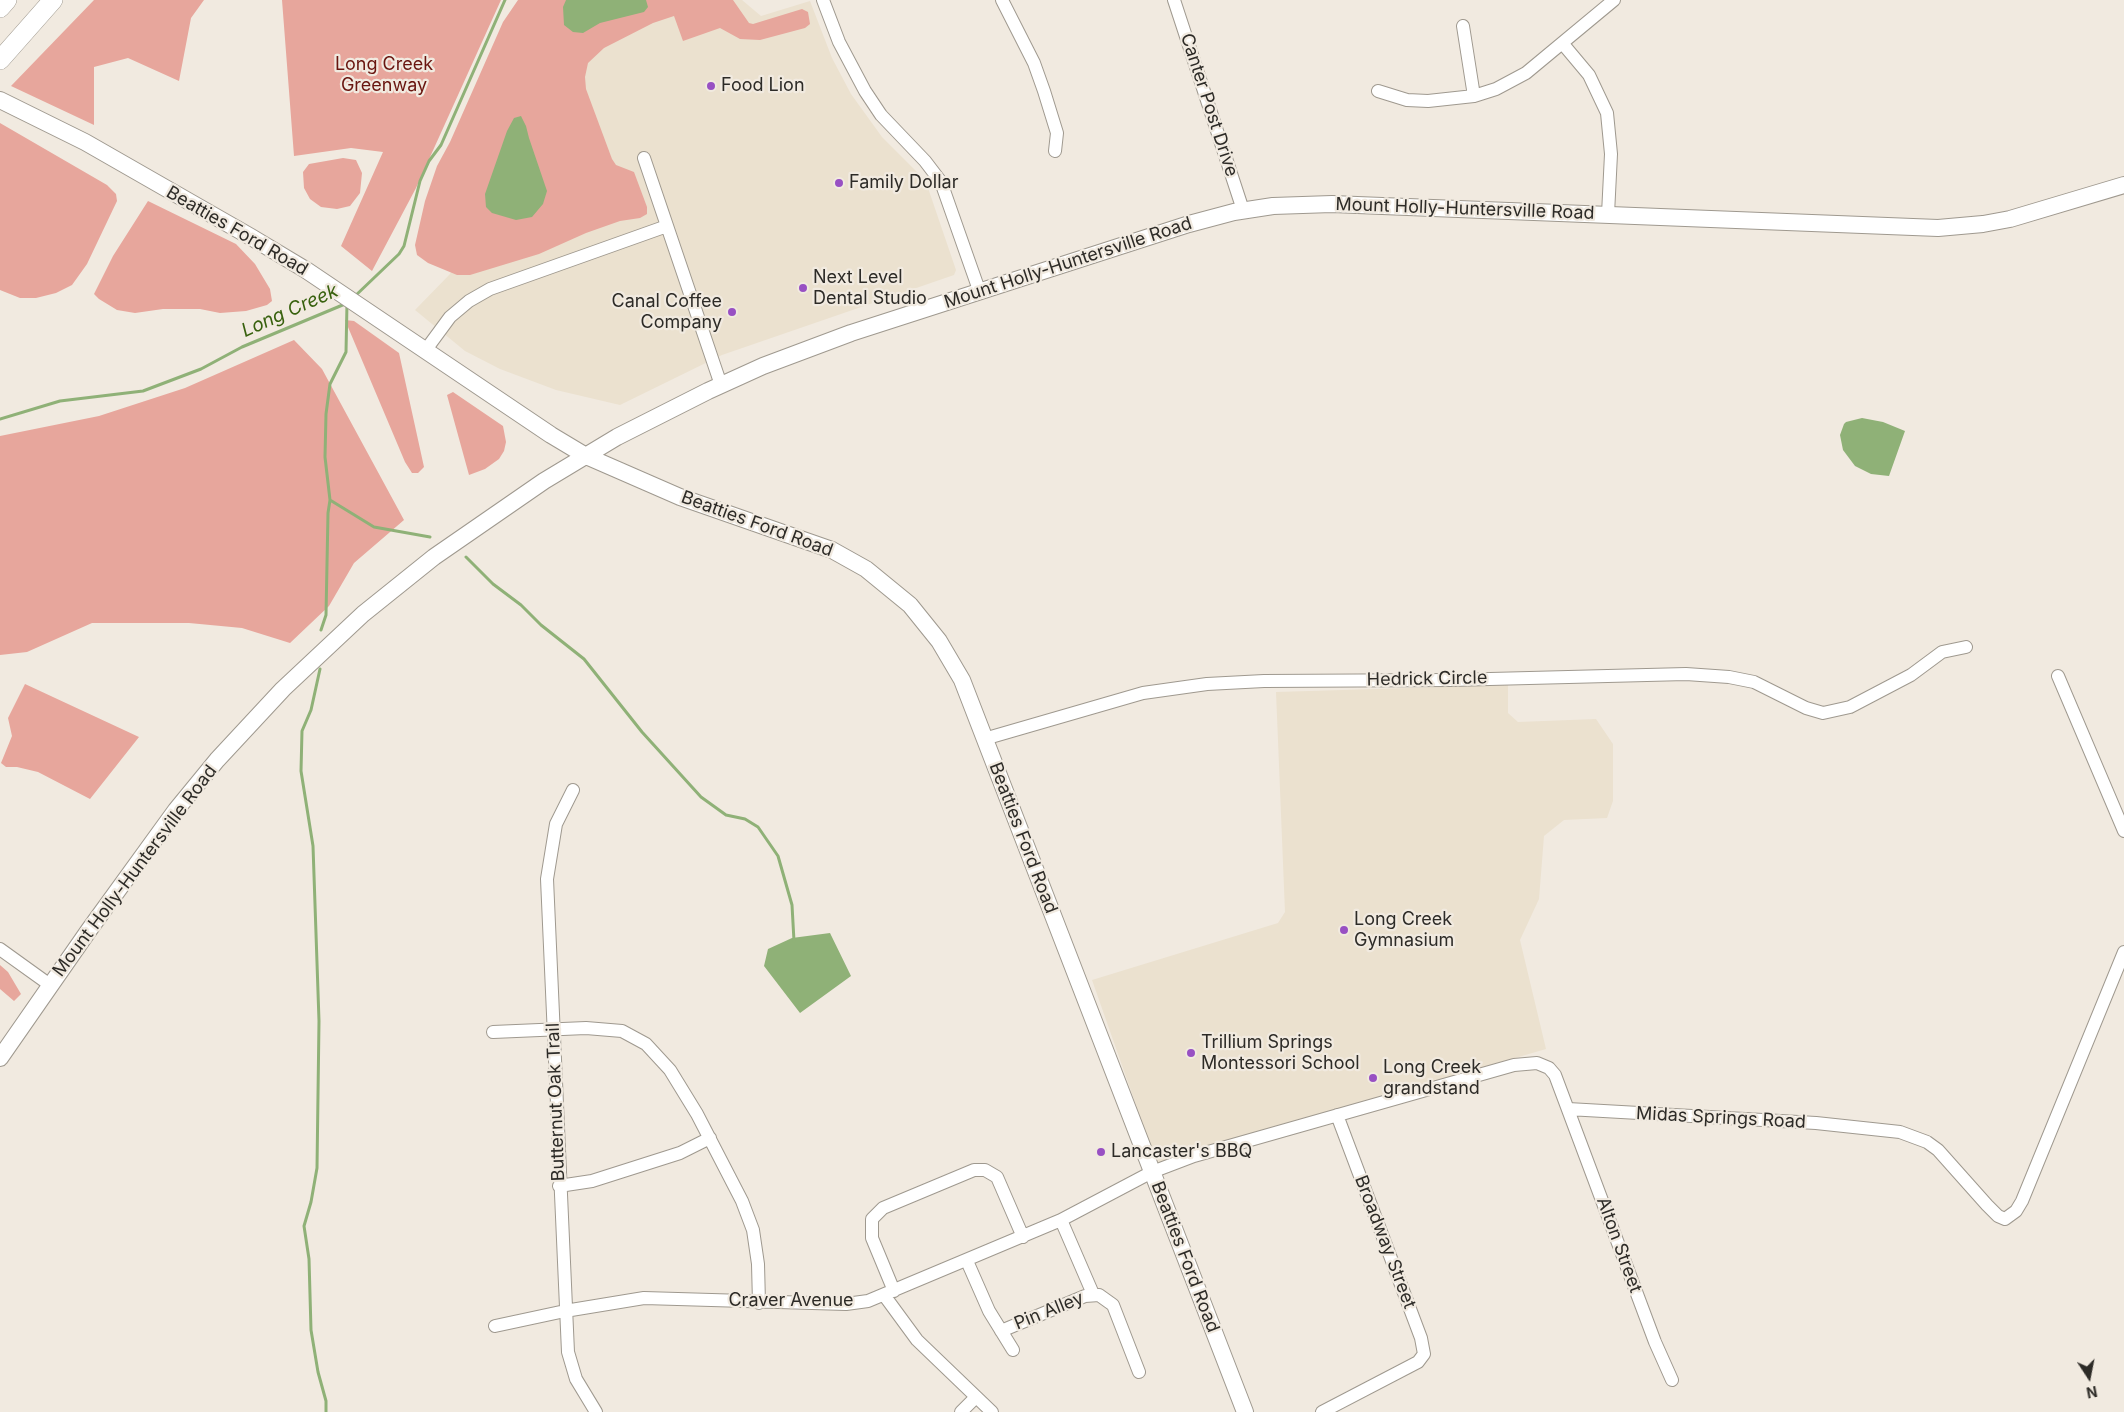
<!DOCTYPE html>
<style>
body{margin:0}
#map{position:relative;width:2124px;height:1412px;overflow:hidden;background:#f1eae0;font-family:Inter,sans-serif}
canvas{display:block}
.north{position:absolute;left:2064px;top:1352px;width:50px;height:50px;-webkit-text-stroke:4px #f1eae0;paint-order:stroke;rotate:169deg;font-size:14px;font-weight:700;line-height:20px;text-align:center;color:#2d2b27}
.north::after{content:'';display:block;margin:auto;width:18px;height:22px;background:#2d2b27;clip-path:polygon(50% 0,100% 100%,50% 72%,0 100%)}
</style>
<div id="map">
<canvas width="2124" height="1412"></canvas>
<div class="north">N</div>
</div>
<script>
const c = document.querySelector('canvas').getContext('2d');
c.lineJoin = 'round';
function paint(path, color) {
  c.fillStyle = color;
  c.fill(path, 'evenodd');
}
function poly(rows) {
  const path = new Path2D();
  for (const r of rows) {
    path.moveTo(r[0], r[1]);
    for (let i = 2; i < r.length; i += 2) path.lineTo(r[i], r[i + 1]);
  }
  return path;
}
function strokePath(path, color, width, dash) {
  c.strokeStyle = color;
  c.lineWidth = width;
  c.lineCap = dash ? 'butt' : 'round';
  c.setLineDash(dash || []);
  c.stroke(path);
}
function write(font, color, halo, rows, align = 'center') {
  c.font = font + ' Inter,sans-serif';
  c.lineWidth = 4.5;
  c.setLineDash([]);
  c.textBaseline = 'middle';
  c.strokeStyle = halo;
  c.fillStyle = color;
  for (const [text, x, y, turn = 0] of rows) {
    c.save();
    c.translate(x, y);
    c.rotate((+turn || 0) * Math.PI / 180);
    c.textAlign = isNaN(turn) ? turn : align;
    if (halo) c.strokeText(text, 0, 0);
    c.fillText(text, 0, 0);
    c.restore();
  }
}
paint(poly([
 [562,0,742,0,761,16,810,1,832,58,851,94,882,137,918,173,928,188,956,270,954,275,722,355,620,405,556,390,500,369,465,351,415,310,450,274],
 [1508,685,1508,713,1518,722,1596,719,1613,744,1613,801,1607,818,1564,820,1544,836,1539,899,1520,940,1546,1049,1271,1129,1157,1165,1092,980,1278,923,1285,912,1276,692]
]), '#ebe1cf');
paint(poly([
 [94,0,204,0,191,18,179,81,128,58,94,67,94,125,11,86],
 [282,0,501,0,416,188,372,271,341,246,383,152,351,148,294,156],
 [518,0,733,0,749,23,753,24,802,9,808,12,810,24,805,28,760,40,740,39,720,28,683,41,674,16,653,23,604,48,588,63,585,77,586,89,612,159,616,165,634,172,647,207,647,214,640,218,620,221,586,233,539,254,470,275,457,275,428,263,417,255,415,245,425,201,437,166,450,142,503,22],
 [0,123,107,185,116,194,117,201,87,264,72,285,56,293,36,298,20,298,0,290],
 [343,158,356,160,362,173,360,193,350,206,337,209,321,207,310,199,304,188,303,172,309,164],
 [148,201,236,244,255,264,270,289,272,301,267,305,246,311,220,313,200,309,163,309,135,313,117,310,99,299,94,294,113,256],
 [345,320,354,321,399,353,424,467,418,473,412,473,405,462],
 [294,340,322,369,404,520,354,563,329,606,290,643,242,628,189,623,92,623,27,652,0,655,0,436,99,416,185,388],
 [453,392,503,426,506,442,504,451,499,459,485,469,469,475,447,395],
 [25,684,139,737,90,799,38,772,17,767,6,767,1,763,12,736,8,718],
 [0,965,8,972,21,994,14,1001,0,989]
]), '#e7a69c');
paint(poly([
 [566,0,646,0,648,7,644,12,600,23,583,33,573,32,564,25,563,7],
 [521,116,526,126,529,138,547,191,543,204,532,217,516,220,492,213,486,207,485,194,507,131,514,118],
 [1862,418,1883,422,1905,431,1889,476,1871,474,1855,466,1843,450,1840,435,1844,424,1846,422],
 [830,933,851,976,800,1013,764,966,768,949,792,938]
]), '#8fb177');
strokePath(poly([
 [354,297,399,254,404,246,420,181,429,161,441,145,505,0],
 [0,419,60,401,143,391,201,369,242,347,345,304],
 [330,500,374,527,430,537],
 [466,557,493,584,521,605,541,625,584,659,642,732,701,797,726,815,745,819,758,827,778,856,792,905,794,941],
 [321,630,326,615,328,513,330,500,325,457,326,414,330,384,346,352,347,303],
 [320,669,311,710,302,731,301,771,313,846,319,1021,317,1168,311,1202,304,1226,309,1259,311,1330,318,1372,326,1401,326,1412]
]), '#8fb177', 3);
const minor = poly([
 [823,0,839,42,865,91,881,115,925,161,941,182,979,290],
 [1002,0,1034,63,1044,91,1057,133,1055,151],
 [1174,0,1243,210],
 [1463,26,1474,96],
 [1563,44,1589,75,1607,113,1611,154,1608,214],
 [1378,91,1407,100,1428,101,1474,96,1496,89,1526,73,1614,0],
 [644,158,721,385],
 [425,351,450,317,469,301,490,289,667,226],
 [2058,676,2124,831],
 [984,739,1143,693,1207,684,1264,681,1451,680,1686,674,1729,677,1754,682,1806,708,1823,713,1850,707,1911,675,1942,652,1966,647],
 [573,790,556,824,547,879,568,1352,576,1379,596,1412],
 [0,949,50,985],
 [493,1032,586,1028,622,1031,646,1044,670,1070,697,1114,742,1201,753,1230,758,1264,759,1303],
 [1568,1109,1816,1123,1900,1132,1927,1142,1938,1150,1987,1205,1998,1216,2005,1219,2016,1211,2022,1201,2124,952],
 [559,1186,592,1181,680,1153,710,1138],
 [1061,1220,1093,1294],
 [967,1261,989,1311,1013,1350],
 [894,1291,872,1238,872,1219,883,1208,974,1170,985,1170,997,1177,1023,1237],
 [884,1295,917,1340,992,1412],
 [495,1326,565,1311,644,1298,846,1304,868,1301,1061,1220,1152,1172,1194,1156,1514,1065,1537,1063,1549,1068,1555,1075,1655,1342,1672,1380],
 [1001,1331,1085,1296,1099,1295,1113,1305,1139,1372],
 [961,1412,975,1398],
 [1322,1412,1418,1362,1424,1354,1421,1338,1337,1115]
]);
const major = poly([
 [0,100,85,142,251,237,306,270,551,435,586,456,680,497,832,550,866,569,910,605,939,641,962,680,1245,1412],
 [0,1058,89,930,176,810,217,760,283,689,363,614,434,557,544,481,617,437,708,391,763,366,851,333,1189,224,1234,212,1273,206,1332,204,1938,228,1983,224,2010,219,2124,185]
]);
const highway = poly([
 [0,8,7,0],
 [0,60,53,0]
]);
strokePath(minor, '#9f998f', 14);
strokePath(major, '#9f998f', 18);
strokePath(highway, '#9f998f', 20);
strokePath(minor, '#fff', 12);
strokePath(major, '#fff', 16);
strokePath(highway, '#fff', 19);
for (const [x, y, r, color] of [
 [711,86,5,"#9850c3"],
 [839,183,5,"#9850c3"],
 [803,288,5,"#9850c3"],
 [732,312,5,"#9850c3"],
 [1344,930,5,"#9850c3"],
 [1191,1053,5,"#9850c3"],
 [1373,1078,5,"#9850c3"],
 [1101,1152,5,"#9850c3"]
]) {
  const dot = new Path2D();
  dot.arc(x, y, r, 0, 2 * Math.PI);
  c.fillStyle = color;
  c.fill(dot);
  strokePath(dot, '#f1eae0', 2);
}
write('18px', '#69150f', '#f1eae0', [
 ["Long Creek",384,65],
 ["Greenway",384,86]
]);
write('18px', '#2d2b27', '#f1eae0', [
 ["Food Lion",721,86],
 ["Family Dollar",849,183],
 ["Next Level",813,278],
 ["Dental Studio",813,299],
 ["Canal Coffee",722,302,"right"],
 ["Company",722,323,"right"],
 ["Long Creek",1354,920],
 ["Gymnasium",1354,941],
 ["Trillium Springs",1201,1043],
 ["Montessori School",1201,1064],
 ["Long Creek",1383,1068],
 ["grandstand",1383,1089],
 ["Lancaster's BBQ",1111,1152]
], 'left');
write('18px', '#2d2b27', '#f1eae0', [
 ["Canter Post Drive",1209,105,72],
 ["Mount Holly-Huntersville Road",1465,209,2],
 ["Beatties Ford Road",237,231,30],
 ["Mount Holly-Huntersville Road",1068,263,-18],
 ["Beatties Ford Road",757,524,20],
 ["Hedrick Circle",1427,679,-1],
 ["Beatties Ford Road",1023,838,69],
 ["Mount Holly-Huntersville Road",135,871,-53],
 ["Butternut Oak Trail",556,1102,-92],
 ["Midas Springs Road",1721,1118,3],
 ["Broadway Street",1385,1242,69],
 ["Alton Street",1619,1245,70],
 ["Beatties Ford Road",1185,1257,69],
 ["Craver Avenue",791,1301],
 ["Pin Alley",1049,1311,-22]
]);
write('italic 19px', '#38610e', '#f1eae0', [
 ["Long Creek",290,311,-24]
]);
</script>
